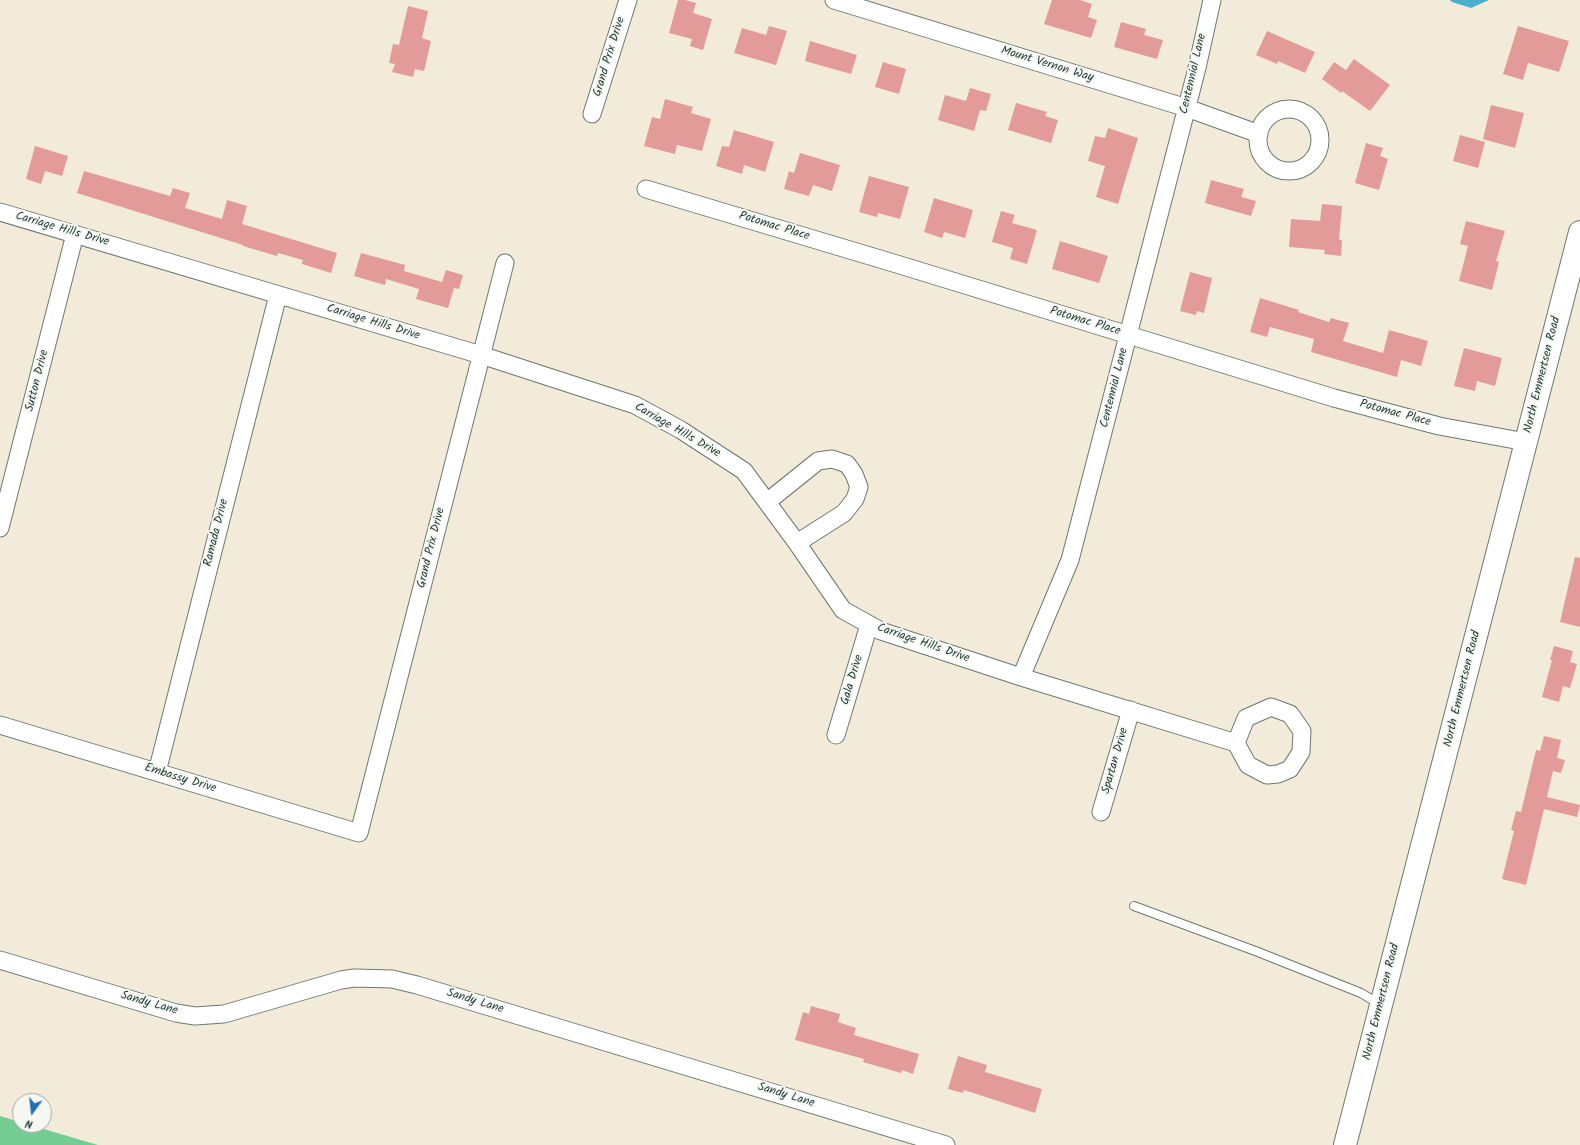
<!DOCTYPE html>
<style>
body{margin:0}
#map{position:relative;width:1580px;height:1145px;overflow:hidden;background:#f3ebda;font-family:Kalam,sans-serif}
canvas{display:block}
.north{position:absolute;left:12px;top:1093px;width:40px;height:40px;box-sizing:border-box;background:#f6f6f2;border:1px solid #a0aca6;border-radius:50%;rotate:195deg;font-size:11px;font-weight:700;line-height:16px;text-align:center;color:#1f3d34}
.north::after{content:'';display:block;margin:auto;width:14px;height:18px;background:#1f6fb2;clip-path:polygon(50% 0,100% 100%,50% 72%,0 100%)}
</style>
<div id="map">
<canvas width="1580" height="1145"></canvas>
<div class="north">N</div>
</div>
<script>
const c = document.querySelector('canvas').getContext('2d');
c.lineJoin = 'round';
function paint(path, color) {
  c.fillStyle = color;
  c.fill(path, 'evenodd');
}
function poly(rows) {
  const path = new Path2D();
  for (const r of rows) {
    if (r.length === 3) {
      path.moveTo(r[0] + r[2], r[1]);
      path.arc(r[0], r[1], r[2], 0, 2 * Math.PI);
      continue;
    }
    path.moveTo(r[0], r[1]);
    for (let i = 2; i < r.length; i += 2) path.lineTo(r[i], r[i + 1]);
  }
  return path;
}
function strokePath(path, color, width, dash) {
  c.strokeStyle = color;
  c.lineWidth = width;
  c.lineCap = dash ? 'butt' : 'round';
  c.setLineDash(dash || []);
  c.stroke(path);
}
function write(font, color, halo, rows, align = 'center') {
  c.font = font + ' Kalam,sans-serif';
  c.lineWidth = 4;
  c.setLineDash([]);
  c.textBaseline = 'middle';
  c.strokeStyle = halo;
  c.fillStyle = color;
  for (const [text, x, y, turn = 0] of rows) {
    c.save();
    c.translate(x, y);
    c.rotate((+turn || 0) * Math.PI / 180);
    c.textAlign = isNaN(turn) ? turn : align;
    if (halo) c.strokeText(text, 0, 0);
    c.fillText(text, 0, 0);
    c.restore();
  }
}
paint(poly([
 [0,1116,20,1122,20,1125,30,1125,98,1145,0,1145]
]), '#73cd93');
paint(poly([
 [1450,0,1489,0,1471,8,1452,2]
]), '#4cafcb');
paint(poly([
 [678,0,685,0,696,3,693,13,712,19,703,50,690,46,692,39,669,33],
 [1052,0,1080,0,1092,4,1088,17,1097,20,1091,38,1044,24],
 [408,6,428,11,422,38,431,41,424,71,415,69,413,77,392,72,395,64,389,63,393,44,399,45],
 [1121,22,1146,29,1144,35,1163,40,1157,59,1114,47],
 [769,26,787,31,776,65,734,53,742,28,766,35],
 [1518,26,1569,41,1559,72,1528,63,1523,80,1503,74],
 [1267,31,1315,52,1305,73,1278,61,1277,64,1256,55],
 [810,41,857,55,851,74,805,61],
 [1354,59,1390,85,1370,111,1342,91,1341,93,1322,79,1334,62,1346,70],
 [883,62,906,69,899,94,875,87],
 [970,88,991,94,986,111,980,110,974,131,938,120,945,95,966,101],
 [665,99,693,107,691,113,711,119,702,151,677,145,675,154,644,146,652,117,660,119],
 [1016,103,1047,112,1045,116,1058,120,1051,143,1008,130],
 [1491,105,1524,113,1515,148,1483,139],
 [1108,128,1138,138,1118,204,1096,197,1105,166,1088,161,1095,136,1105,138],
 [734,130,774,142,765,172,744,165,742,174,716,166,722,146,729,147],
 [1460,135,1485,142,1478,168,1453,161],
 [1366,143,1383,148,1380,156,1388,159,1379,190,1355,183],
 [35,146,68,156,62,176,45,171,41,184,26,179],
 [800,153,840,165,832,191,813,185,809,196,784,189,789,171,794,173],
 [84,171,170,196,173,188,190,193,185,208,222,219,227,200,247,206,242,224,337,253,331,273,302,264,303,260,278,253,277,256,243,246,243,245,77,193],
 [869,176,909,187,900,219,878,213,877,217,859,212],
 [1211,180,1244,189,1241,197,1256,201,1251,216,1205,203],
 [934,198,973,210,965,238,944,232,942,238,924,232],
 [1322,204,1342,206,1339,240,1342,240,1341,256,1324,254,1325,250,1289,247,1291,219,1320,221],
 [1001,211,1015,215,1012,223,1037,230,1027,264,1010,259,1013,248,992,242],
 [1466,221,1505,231,1496,261,1499,262,1492,290,1459,281,1468,246,1460,244],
 [1060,241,1108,256,1099,283,1052,269],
 [361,253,405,265,404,271,442,282,446,270,463,275,459,289,454,288,448,308,416,299,419,289,386,279,385,285,354,276],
 [1190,272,1212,278,1204,313,1197,311,1196,315,1180,311],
 [1260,298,1299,310,1298,312,1329,322,1331,318,1349,323,1343,341,1383,353,1389,330,1428,341,1421,366,1401,360,1397,377,1311,352,1314,339,1270,327,1267,337,1250,332],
 [1464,348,1502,358,1495,386,1477,381,1475,391,1454,386],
 [1575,557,1580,558,1580,627,1560,622],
 [1554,646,1573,651,1570,662,1577,664,1570,688,1563,686,1559,702,1542,697,1552,660,1550,660],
 [1544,736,1561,740,1557,758,1565,760,1561,773,1553,771,1547,797,1580,805,1577,817,1544,809,1526,885,1502,879,1514,831,1511,830,1516,811,1521,812,1536,750,1540,751],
 [811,1006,840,1014,838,1022,856,1028,854,1035,919,1054,913,1074,902,1070,901,1073,863,1062,864,1059,795,1040,803,1012,809,1014],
 [958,1056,987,1065,985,1072,1042,1089,1035,1113,964,1090,963,1093,948,1089]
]), '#e39b99');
const lane = poly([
 [1134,906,1258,952,1361,993,1381,1005]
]);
const street = poly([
 [834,0,1187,108,1259,134],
 [1289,140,31],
 [592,114,628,0],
 [646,189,900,265,1334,398,1439,426,1526,442],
 [0,212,481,355,635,405,681,430,744,471,797,543,843,610,881,631,1021,677,1236,743,1248,765,1267,775,1278,774,1290,769,1301,752,1302,731,1290,714,1271,707,1246,718,1236,743],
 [767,502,818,461,832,459,847,464,854,474,859,487,855,499,844,513,797,543],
 [0,528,75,234],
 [1021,677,1070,560,1197,68,1212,0],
 [0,725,359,833,505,263],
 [836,735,869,625],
 [157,772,278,295],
 [1101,812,1131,710],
 [0,960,176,1013,195,1016,224,1014,341,980,354,978,392,979,417,985,946,1145]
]);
const secondary = poly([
 [1345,1145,1580,232]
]);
strokePath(lane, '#697a6e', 10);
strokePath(street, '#697a6e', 19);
strokePath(secondary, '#697a6e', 24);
strokePath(lane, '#fff', 8);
strokePath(street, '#fff', 17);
strokePath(secondary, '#fff', 22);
write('12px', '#1f3d34', '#f6f6f2', [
 ["Grand Prix Drive",610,57,-73],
 ["Mount Vernon Way",1047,65,17],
 ["Centennial Lane",1194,74,-77],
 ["Potomac Place",774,227,17],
 ["Carriage Hills Drive",62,230,16],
 ["Potomac Place",1085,322,17],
 ["Carriage Hills Drive",373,323,17],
 ["North Emmertsen Road",1543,375,-76],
 ["Sutton Drive",38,381,-76],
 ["Centennial Lane",1115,388,-76],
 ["Potomac Place",1395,414,15],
 ["Carriage Hills Drive",677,431,30],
 ["Ramada Drive",217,533,-76],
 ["Grand Prix Drive",432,548,-76],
 ["Carriage Hills Drive",923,644,19],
 ["Gala Drive",853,680,-73],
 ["North Emmertsen Road",1463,689,-76],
 ["Spartan Drive",1116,761,-74],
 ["Embassy Drive",180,779,17],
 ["Sandy Lane",475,1002,17],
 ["North Emmertsen Road",1382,1002,-76],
 ["Sandy Lane",149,1004,16],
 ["Sandy Lane",786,1096,17]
]);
</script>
